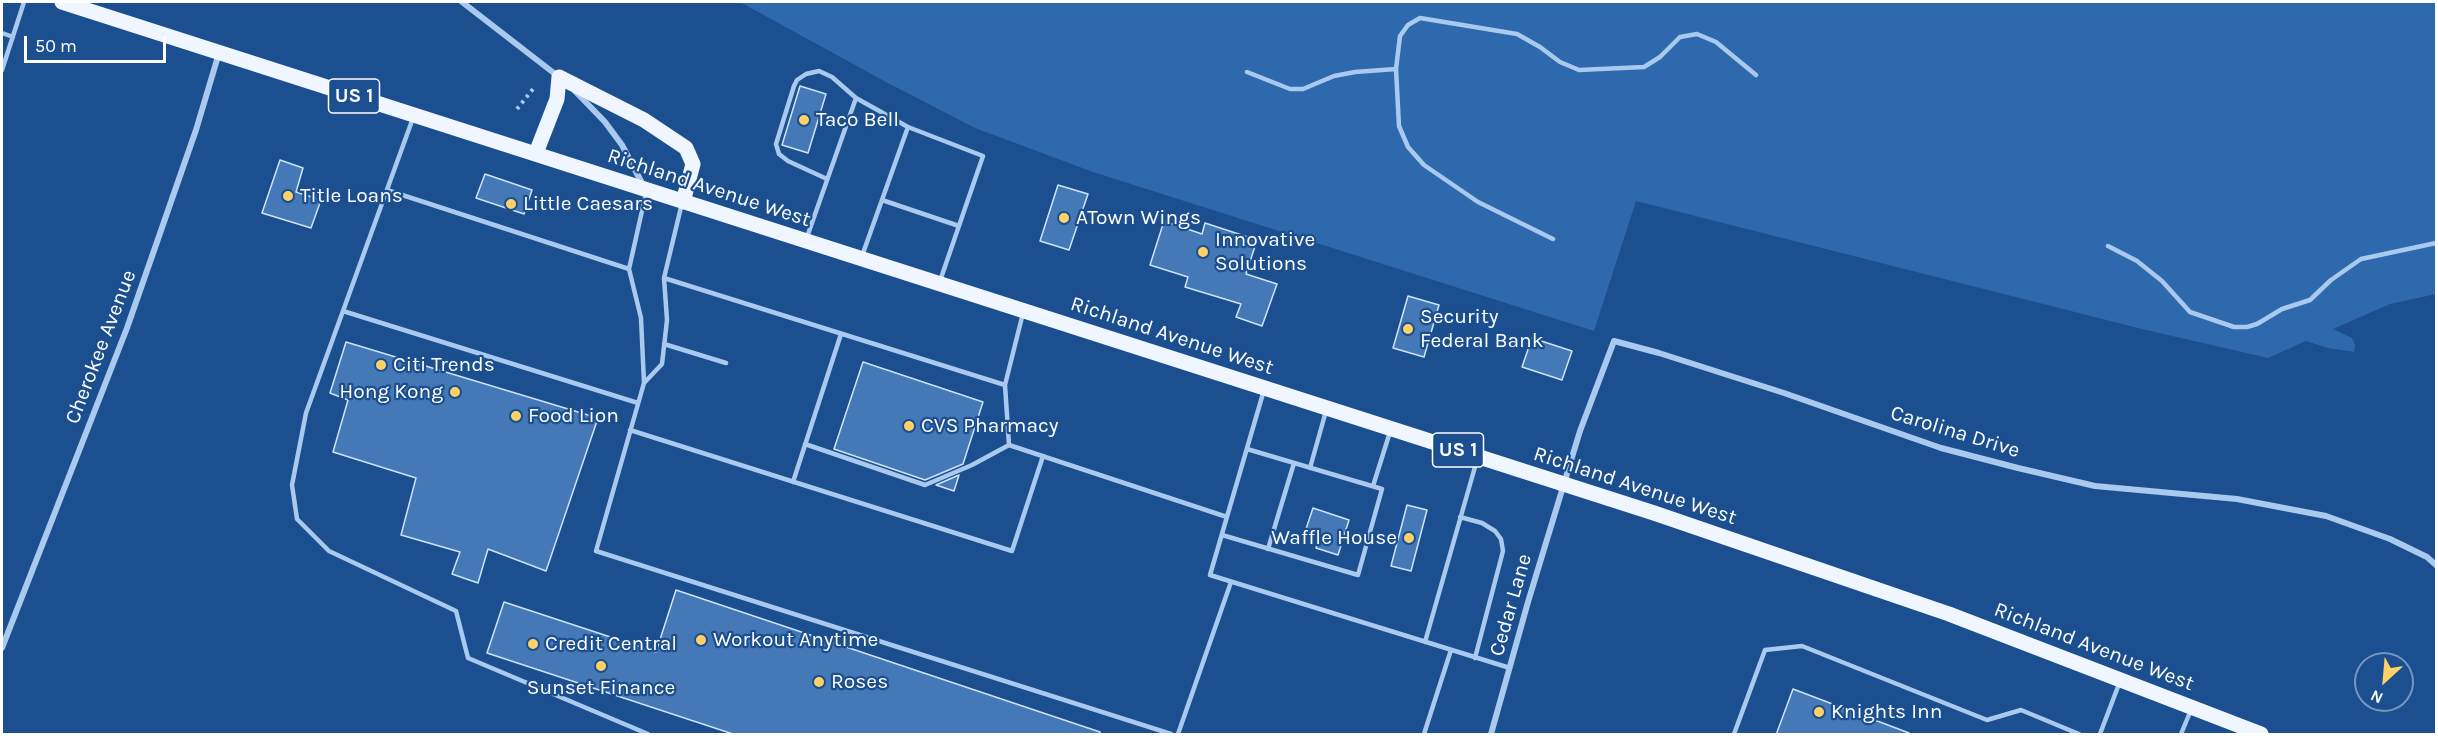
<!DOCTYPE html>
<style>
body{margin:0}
#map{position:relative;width:2438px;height:736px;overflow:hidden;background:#1b4f8f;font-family:Karla,sans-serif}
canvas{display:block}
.frame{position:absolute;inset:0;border:3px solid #fff;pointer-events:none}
.north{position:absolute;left:2354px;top:652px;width:60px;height:60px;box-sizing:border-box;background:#1b4f8f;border:2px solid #7695bc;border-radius:50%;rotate:206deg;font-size:16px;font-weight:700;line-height:24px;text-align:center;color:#fff}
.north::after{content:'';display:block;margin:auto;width:21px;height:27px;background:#ffd166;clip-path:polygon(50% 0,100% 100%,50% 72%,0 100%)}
.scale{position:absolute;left:24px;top:36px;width:142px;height:27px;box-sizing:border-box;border:3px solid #fff;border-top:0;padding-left:8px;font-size:18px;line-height:21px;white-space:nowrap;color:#fff;-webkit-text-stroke:4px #1b4f8f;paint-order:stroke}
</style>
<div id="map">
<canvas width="2438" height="736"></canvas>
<div class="frame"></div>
<div class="north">N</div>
<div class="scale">50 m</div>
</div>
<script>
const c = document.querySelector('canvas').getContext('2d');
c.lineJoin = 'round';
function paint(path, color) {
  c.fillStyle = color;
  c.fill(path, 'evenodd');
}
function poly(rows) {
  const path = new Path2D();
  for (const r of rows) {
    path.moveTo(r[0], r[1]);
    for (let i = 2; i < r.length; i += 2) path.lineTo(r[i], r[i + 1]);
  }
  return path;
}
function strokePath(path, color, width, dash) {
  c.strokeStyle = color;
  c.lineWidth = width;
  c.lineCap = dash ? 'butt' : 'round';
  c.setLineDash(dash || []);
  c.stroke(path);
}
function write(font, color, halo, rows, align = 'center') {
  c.font = font + ' Karla,sans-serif';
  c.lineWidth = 4.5;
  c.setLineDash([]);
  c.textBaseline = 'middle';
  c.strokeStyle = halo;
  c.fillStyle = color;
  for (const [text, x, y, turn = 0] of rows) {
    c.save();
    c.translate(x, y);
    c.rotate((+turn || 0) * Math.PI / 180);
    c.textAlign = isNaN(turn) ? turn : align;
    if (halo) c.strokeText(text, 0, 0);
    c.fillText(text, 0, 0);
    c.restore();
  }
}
paint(poly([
 [740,2,2436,2,2436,294,2390,304,2333,329,2352,338,2355,345,2354,352,2328,348,2306,341,2268,358,2142,329,1636,201,1594,331,1093,172,975,128,886,82]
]), '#2e69ad');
const building = poly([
 [800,86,826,94,808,153,782,145,800,86],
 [280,160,303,168,296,192,321,200,311,228,262,213,280,160],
 [485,174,532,190,524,214,476,198,485,174],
 [1058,185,1088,194,1069,250,1040,241,1058,185],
 [1164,221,1202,234,1205,223,1257,240,1246,274,1277,284,1262,326,1236,317,1241,304,1185,287,1188,277,1150,265,1164,221],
 [1408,296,1439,305,1424,357,1393,348,1408,296],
 [1532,338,1572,351,1562,380,1522,367,1532,338],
 [346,342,598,418,546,571,488,549,478,583,452,574,460,552,401,535,416,478,333,452,348,400,330,393,346,342],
 [863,362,983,402,963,464,925,480,834,449,863,362],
 [959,475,954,491,936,485,959,475],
 [1407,505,1427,510,1411,571,1391,566,1407,505],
 [1313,508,1349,520,1338,555,1316,548,1320,536,1305,532,1313,508],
 [676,590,1100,732,1100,735,736,735,487,653,504,602,656,652,676,590],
 [1793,689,1909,733,1909,735,1776,735,1793,689]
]);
paint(building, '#4478b7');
strokePath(building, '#cfe3fa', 1.5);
strokePath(poly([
 [517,109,533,89]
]), '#a9c9ee', 4, [3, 4.5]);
strokePath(poly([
 [2,33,13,37],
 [1396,69,1399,126,1408,147,1424,165,1478,202,1553,239],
 [2,70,24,2],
 [1247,72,1290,89,1303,89,1334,76,1355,72,1396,69,1400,36,1408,25,1420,18,1517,34,1540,47,1560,62,1579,70,1644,67,1660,57,1680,37,1697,34,1716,42,1756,75],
 [413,118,306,413,292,485,297,519,329,551,456,611,468,658,648,734],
 [827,179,788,161,779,154,776,144,794,86,797,80,806,74,819,71,832,77,856,98,908,127],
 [387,190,629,269],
 [646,193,629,269,641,318,644,383,596,551,1171,734],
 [882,200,959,226],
 [807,237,856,98],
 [2108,246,2137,261,2162,281,2190,312,2234,327,2247,327,2257,324,2282,309,2310,300,2331,280,2361,259,2436,243],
 [862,256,908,127,983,156,940,281],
 [664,278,1005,385,1023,313],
 [343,311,638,403],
 [664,344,726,363],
 [644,383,662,364,667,320,664,278,682,203],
 [1005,385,1009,445,1227,517],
 [1264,390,1210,575,1510,668],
 [630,430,1012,551,1043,456],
 [805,444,925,485,972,465,1009,445],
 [1310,468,1326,411],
 [793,482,841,334],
 [1373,486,1390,432],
 [1460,517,1482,523,1495,531,1501,539,1503,551,1475,658],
 [1222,535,1358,575,1382,489,1247,449],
 [1268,549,1294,463],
 [1425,642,1477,460],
 [1178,734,1231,582],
 [1424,734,1451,650],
 [1734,734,1765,650,1802,646,1987,720,2021,710,2079,734],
 [2100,734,2119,684],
 [2181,734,2191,710]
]), '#a9c9ee', 4.5);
strokePath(poly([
 [462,2,559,77],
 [575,91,605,122,622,145,644,187],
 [2,648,127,328,196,130,219,53],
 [1491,734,1528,602,1580,431,1614,341,1659,353,1784,393,1941,448,2018,468,2095,486,2237,499,2326,516,2390,539,2427,557,2436,565]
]), '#a9c9ee', 6);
strokePath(poly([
 [62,2,1654,513,1949,614,2261,734],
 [536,153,557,99,559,77,644,120,686,148,693,164,683,202]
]), '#f0f6ff', 15);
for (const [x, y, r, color] of [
 [804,120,6,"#ffd166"],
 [288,196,6,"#ffd166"],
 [511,204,6,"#ffd166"],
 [1064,218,6,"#ffd166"],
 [1203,252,6,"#ffd166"],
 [1408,329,6,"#ffd166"],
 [381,365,6,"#ffd166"],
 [455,392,6,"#ffd166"],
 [516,416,6,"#ffd166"],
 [909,426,6,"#ffd166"],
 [1409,538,6,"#ffd166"],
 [701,640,6,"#ffd166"],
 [533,644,6,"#ffd166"],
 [601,666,6,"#ffd166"],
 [819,682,6,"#ffd166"],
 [1819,712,6,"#ffd166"]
]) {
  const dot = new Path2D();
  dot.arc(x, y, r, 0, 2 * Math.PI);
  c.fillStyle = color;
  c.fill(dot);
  strokePath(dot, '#1b4f8f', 2);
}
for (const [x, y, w] of [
 [354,96,51],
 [1458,450,51]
]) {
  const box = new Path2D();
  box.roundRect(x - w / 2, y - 17, w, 34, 4.5);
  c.fillStyle = '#1b4f8f';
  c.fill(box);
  strokePath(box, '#fff', 1.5);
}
write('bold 20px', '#fff', null, [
 ["US 1",354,96],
 ["US 1",1458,450]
]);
write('21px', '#fff', '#1b4f8f', [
 ["Taco Bell",816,120],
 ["Title Loans",300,196],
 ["Little Caesars",523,204],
 ["ATown Wings",1076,218],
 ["Innovative",1215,240],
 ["Solutions",1215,264],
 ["Security",1420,317],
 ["Federal Bank",1420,341],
 ["Citi Trends",393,365],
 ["Hong Kong",443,392,"right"],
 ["Food Lion",528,416],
 ["CVS Pharmacy",921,426],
 ["Waffle House",1397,538,"right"],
 ["Workout Anytime",713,640],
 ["Credit Central",545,644],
 ["Roses",831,682],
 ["Sunset Finance",601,688,"center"],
 ["Knights Inn",1831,712]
], 'left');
write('21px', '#fff', '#1b4f8f', [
 ["Richland Avenue West",709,188,18],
 ["Richland Avenue West",1172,336,18],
 ["Cherokee Avenue",101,347,-69],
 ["Carolina Drive",1955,432,17],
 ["Richland Avenue West",1635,486,18],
 ["Cedar Lane",1511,605,-74],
 ["Richland Avenue West",2094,647,21]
]);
</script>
